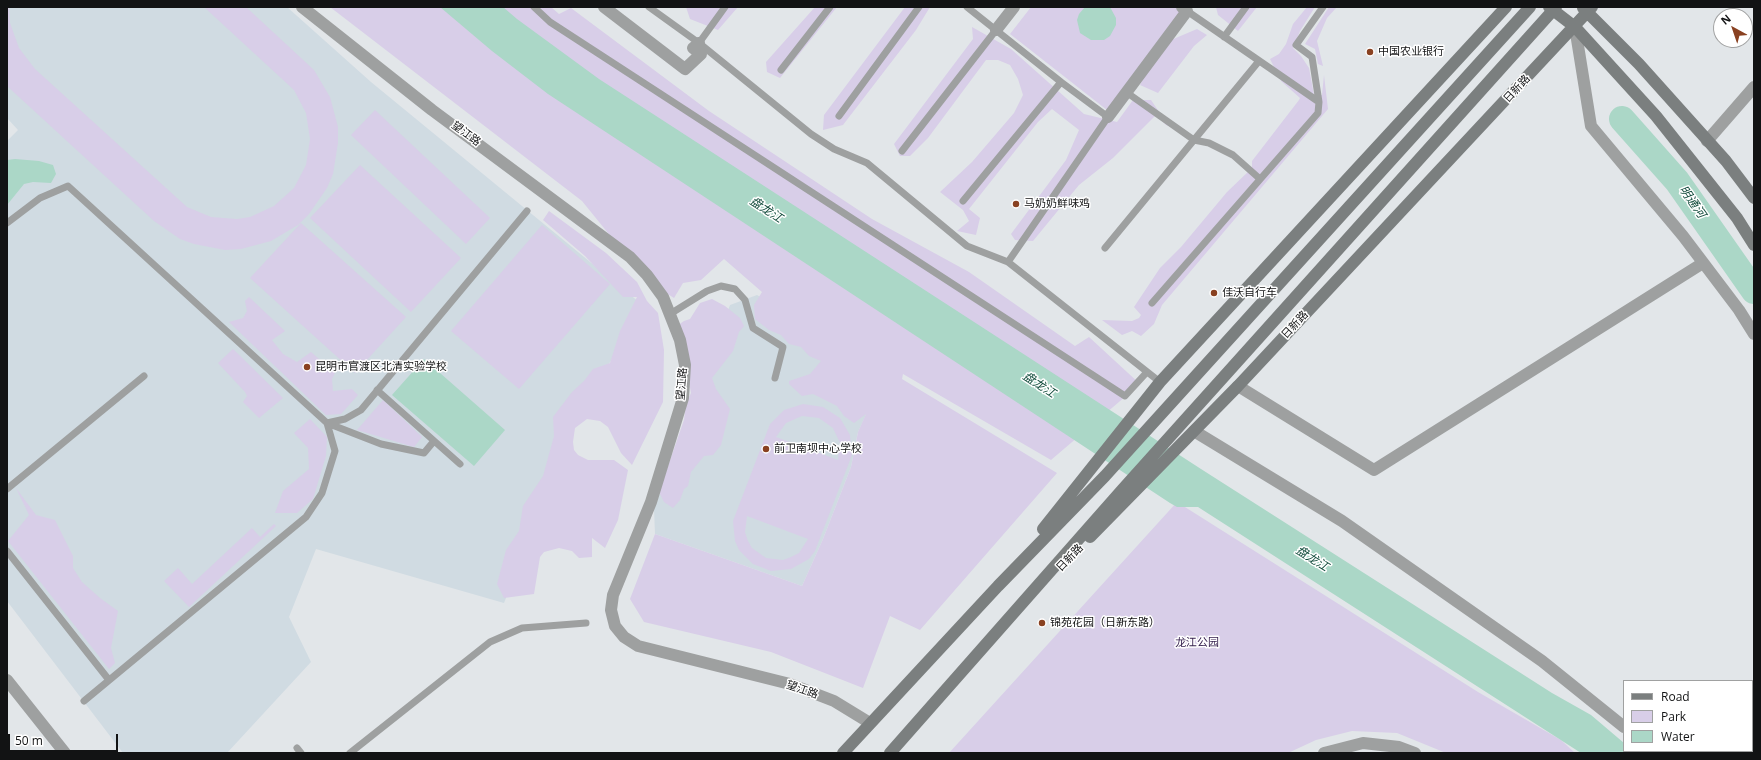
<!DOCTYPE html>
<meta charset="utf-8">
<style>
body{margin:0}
#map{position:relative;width:1761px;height:760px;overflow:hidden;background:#e2e6e9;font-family:"Open Sans",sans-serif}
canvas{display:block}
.frame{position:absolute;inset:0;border:8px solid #121314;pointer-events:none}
.legend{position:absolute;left:1623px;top:680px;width:130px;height:72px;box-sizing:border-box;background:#fff;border:1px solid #a0a1a1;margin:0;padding:5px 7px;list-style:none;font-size:12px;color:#121314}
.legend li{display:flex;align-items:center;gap:8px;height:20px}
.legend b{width:20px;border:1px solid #a0a1a1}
.north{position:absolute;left:1713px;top:8px;width:40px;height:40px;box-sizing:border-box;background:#fff;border:1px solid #a0a1a1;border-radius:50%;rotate:320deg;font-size:11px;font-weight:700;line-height:16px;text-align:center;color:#121314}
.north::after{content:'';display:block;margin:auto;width:14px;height:18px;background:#894121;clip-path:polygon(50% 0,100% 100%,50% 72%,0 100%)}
.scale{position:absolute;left:8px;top:734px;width:110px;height:18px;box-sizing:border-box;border:2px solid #121314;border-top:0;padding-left:5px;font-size:12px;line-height:14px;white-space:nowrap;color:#121314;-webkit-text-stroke:3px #fff;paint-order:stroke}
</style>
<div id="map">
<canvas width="1761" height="760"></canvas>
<div class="frame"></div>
<ul class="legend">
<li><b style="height:5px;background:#7b7f7f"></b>Road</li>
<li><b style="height:11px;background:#d8cee8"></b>Park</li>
<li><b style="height:11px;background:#abd7c7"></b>Water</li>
</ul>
<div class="north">N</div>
<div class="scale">50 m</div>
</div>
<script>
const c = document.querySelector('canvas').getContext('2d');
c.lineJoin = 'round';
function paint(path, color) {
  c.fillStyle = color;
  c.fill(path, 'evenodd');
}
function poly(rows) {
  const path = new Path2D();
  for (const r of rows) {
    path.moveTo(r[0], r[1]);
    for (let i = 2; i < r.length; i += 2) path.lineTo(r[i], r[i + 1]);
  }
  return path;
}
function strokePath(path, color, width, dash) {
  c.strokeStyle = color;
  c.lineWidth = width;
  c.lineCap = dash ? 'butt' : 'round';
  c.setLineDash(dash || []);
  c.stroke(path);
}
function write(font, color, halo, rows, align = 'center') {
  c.font = font + ' "Open Sans","Noto Sans SC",sans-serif';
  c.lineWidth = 3;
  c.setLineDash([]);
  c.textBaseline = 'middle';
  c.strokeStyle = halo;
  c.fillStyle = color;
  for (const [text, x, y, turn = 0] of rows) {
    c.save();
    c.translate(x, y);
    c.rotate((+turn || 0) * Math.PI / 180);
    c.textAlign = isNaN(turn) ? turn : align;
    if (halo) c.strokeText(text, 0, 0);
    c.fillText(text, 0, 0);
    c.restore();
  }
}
paint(poly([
 [7,7,287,7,371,82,645,307,626,343,587,390,504,603,316,549,289,617,311,662,227,753,123,753,7,601,7,141,18,130,7,118],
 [757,295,887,370,858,432,851,467,823,539,802,586,655,534,654,509,730,305]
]), '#d0dbe2');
paint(poly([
 [7,7,9,7,10,23,19,48,35,69,187,207,211,217,237,219,250,217,274,206,294,188,306,165,310,139,306,113,294,90,204,7,246,7,314,70,330,97,338,127,338,143,333,174,327,188,309,214,298,225,271,241,241,249,225,250,194,244,180,239,154,221,7,86],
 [330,7,551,7,559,14,571,8,709,111,872,219,969,272,1075,346,1089,337,1140,384,1051,460,903,374,902,379,1057,473,920,630,890,616,863,688,771,652,644,622,630,599,655,534,802,586,823,539,851,467,858,432,866,414,854,423,844,416,837,406,813,394,802,396,789,384,789,381,810,374,821,361,809,356,801,347,789,344,781,335,769,330,755,319,754,305,762,292,724,259,701,280,683,283,674,298,647,281,582,201],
 [686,7,738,7,718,30,690,19],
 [815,7,837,7,780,78,767,72,766,62],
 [905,7,930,7,916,30,843,125,823,130,824,115],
 [1031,7,1178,7,1184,12,1107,110,1010,34],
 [1216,7,1257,7,1238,31,1218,15],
 [1307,7,1315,7,1300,31,1293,48,1301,56,1309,68,1314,95,1322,95,1324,75,1328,109,1162,305,1154,324,1141,336,1132,331,1122,335,1102,320,1132,321,1139,318,1141,315,1134,307,1160,268,1181,247,1227,192,1252,168,1252,161,1299,100,1300,98,1281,81,1270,59,1279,54,1286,44,1293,24],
 [1329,7,1337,7,1327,18,1317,41,1323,66,1318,64,1315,49,1305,44],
 [972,27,1011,49,1084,114,1117,122,1133,100,1151,100,1166,122,1173,128,1166,125,1156,115,1113,158,1079,185,1033,241,1015,240,1011,234,1066,160,1079,130,1052,109,1038,122,969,209,980,218,976,235,957,231,969,221,963,210,940,192,972,162,1014,113,1023,95,1018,79,1010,65,998,60,986,60,928,138,910,156,900,156,894,144,973,39],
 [1197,29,1207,35,1194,46,1158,93,1140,85,1147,71,1171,40],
 [375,110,490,218,466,244,351,135],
 [360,165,461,258,411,312,310,218],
 [549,211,606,253,637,282,647,301,658,313,664,350,663,402,632,465,621,453,608,427,600,421,587,419,575,428,573,442,574,450,578,455,588,460,614,460,628,470,618,520,605,548,592,538,592,557,579,558,572,551,559,548,544,552,540,557,534,594,504,598,497,584,506,550,519,531,523,506,543,476,554,436,553,417,572,392,584,381,593,369,610,363,620,331,637,297,623,297,585,256,543,220],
 [301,223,406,317,355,373,250,278],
 [542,225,610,284,519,389,451,331],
 [249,297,285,331,272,340,283,354,297,362,311,352,335,373,332,379,333,391,352,389,358,395,341,414,326,415,229,322,243,318,247,311,245,301],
 [712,299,725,306,740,318,744,326,739,332,733,351,712,378,716,389,730,409,721,445,713,455,704,456,691,472,688,486,684,489,680,500,673,508,664,502,659,492,684,420,686,404,691,393,688,377,671,330,684,321,690,319,700,303],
 [233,349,283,398,259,418,243,402,247,396,245,392,218,363],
 [383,400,422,437,414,447,357,430],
 [803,404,823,407,840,418,850,435,852,455,815,551,809,559,791,569,771,571,753,564,739,550,735,541,733,521,770,424,784,410],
 [802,416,819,418,833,428,840,443,838,460,776,437,786,423],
 [747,516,808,539,799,553,791,557,783,560,766,558,752,548,748,541,745,532],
 [310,419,327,437,326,456,313,499,297,513,275,513,283,491,309,469,308,448,294,433],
 [16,488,36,515,55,520,73,556,73,568,82,582,100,598,118,611,111,648,115,663,109,669,8,541,29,515],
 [1177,502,1478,692,1561,740,1575,753,1446,753,1397,733,1352,731,1316,740,1288,753,949,753],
 [274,524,276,526,189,607,164,581,178,568,192,584,252,528,260,537]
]), '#d8cee8');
paint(poly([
 [440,7,503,7,517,19,599,79,1201,469,1552,693,1591,715,1624,743,1624,751,1633,751,1635,753,1581,753,1198,507,1177,507,1170,503,548,94,492,51],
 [1085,7,1110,7,1116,18,1116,25,1110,36,1104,40,1091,40,1080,33,1077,20,1079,14],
 [15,159,39,161,53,165,56,174,51,183,33,182,24,184,7,205,7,160],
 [424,359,505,430,474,466,392,395]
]), '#abd7c7');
strokePath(poly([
 [1622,119,1677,181,1754,291]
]), '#abd7c7', 26);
strokePath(poly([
 [534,7,550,22,1125,396,1147,372],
 [649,7,699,43,811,134,834,149,867,163,967,246,1008,262,1160,382],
 [967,7,1061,82,1108,117,1008,262],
 [1224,37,1246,7],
 [699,43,725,7],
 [781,70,830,7],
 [1126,92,1194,140,1209,143,1233,155,1260,179],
 [1319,102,1312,57,1296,45,1323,7],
 [839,116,919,7],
 [902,151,996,30],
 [963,201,1061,82],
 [7,223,40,198,68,186,327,423,345,419,361,410,527,211],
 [1105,248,1259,61],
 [1152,303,1318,113,1319,102,1187,11],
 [670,314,707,291,721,286,735,289,745,300,753,328,783,347,775,378],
 [377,390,460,464],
 [7,489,144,376],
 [7,551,109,680],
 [84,701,306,517,322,493,335,451,327,423,381,444,424,453,434,441],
 [297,748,301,753],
 [350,753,490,642,522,628,586,623]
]), '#9ea0a0', 7);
strokePath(poly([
 [302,7,432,110,630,257,647,275,663,297,680,340,685,365,683,398,651,502,613,595,611,610,615,626,624,637,638,646,790,684,834,701,870,723],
 [604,7,685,69,701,54,693,48,699,43],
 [1575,27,1591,126,1683,236,1739,310,1754,334],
 [996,30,1014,7],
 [1108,117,1187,11,1182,7],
 [1707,141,1754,87],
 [1238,386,1374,470,1703,263],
 [1194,431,1342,521,1542,661,1624,727],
 [1651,751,1653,753],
 [1324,753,1363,743,1399,747,1415,753]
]), '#9ea0a0', 12);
strokePath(poly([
 [7,680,65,753]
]), '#9ea0a0', 12);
strokePath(poly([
 [1549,7,1575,27,1656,116,1737,218,1754,245],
 [1583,8,1639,64,1726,161,1754,198],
 [1043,529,1160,382,1506,7],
 [1090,537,1238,386,1592,7],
 [843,753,998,586,1105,476,1530,7],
 [890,753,1122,490,1556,7]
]), '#7b7f7f', 12);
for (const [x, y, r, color] of [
 [1370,52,4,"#894121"],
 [1016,204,4,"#894121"],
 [1214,293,4,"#894121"],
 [307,367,4,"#894121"],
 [766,449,4,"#894121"],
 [1042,623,4,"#894121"]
]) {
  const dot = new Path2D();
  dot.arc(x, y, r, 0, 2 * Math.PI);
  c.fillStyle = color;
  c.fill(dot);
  strokePath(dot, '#fff', 1.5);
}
write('11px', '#121314', '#fff', [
 ["中国农业银行",1378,52],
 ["马奶奶鲜味鸡",1024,204],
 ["佳沃自行车",1222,293],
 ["昆明市官渡区北清实验学校",315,367],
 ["前卫南坝中心学校",774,449],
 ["锦苑花园（日新东路）",1050,623]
], 'left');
write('11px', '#121314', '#fff', [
 ["日新路",1517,89,-47],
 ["望江路",466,134,36],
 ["日新路",1295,325,-47],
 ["望江路",682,384,-85],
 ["日新路",1070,558,-46],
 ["望江路",802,690,19]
]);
write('11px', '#36214e', '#fff', [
 ["龙江公园",1197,643]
]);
write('italic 12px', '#114b3b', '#fff', [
 ["明通河",1692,202,55],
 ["盘龙江",766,210,33],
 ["盘龙江",1039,385,33],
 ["盘龙江",1312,559,32]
]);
</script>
